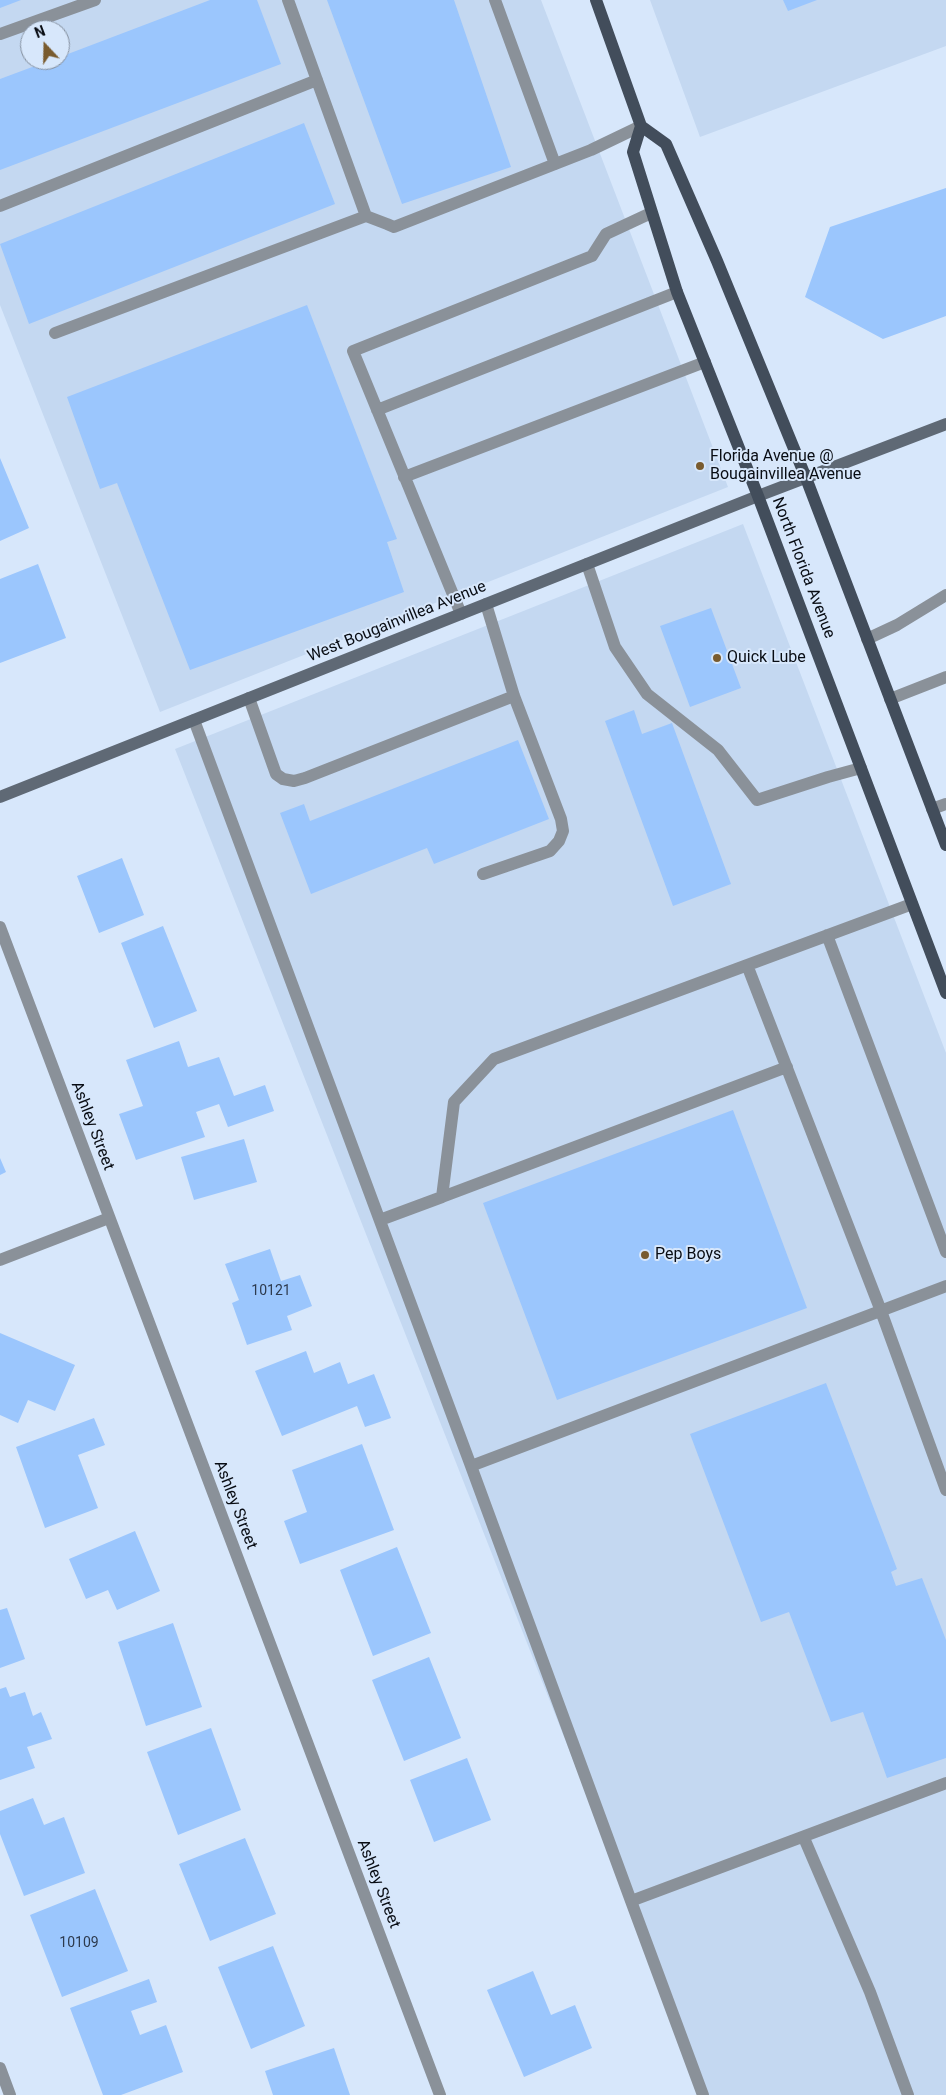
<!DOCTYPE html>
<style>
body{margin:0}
#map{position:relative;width:946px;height:2095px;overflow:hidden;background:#d7e7fb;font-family:Roboto,sans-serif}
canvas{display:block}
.north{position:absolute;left:20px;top:20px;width:50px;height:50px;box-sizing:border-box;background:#d7e7fb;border:1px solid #848f9e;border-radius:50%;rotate:339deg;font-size:14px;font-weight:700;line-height:20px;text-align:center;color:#080c13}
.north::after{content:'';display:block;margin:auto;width:18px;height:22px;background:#795b2f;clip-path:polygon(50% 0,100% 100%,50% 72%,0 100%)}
</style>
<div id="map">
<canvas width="946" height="2095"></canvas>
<div class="north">N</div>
</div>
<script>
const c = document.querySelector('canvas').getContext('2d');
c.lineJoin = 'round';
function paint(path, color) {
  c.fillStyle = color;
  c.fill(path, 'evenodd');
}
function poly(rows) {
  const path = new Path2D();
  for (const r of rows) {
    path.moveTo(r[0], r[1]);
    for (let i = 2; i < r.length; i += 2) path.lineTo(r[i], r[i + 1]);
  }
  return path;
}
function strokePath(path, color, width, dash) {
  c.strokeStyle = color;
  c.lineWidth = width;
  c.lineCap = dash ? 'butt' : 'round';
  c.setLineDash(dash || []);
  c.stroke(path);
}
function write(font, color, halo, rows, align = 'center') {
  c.font = font + ' Roboto,sans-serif';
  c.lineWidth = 4;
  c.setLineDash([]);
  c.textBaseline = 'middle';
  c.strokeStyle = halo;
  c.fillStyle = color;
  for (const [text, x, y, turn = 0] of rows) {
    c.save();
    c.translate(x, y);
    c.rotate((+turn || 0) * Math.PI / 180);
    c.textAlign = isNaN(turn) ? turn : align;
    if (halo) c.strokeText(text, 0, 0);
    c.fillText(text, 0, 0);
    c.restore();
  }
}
paint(poly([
 [0,0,541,0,728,487,160,712,0,305],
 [30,30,60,30,60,60,30,60],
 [650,0,946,0,946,46,700,137],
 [743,524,946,1053,946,2095,705,2095,175,749]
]), '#c4d8f1');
paint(poly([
 [0,0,21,0,0,8],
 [210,0,257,0,281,64,0,170,0,79,51,60,60,60,60,57],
 [327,0,454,0,511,167,402,204],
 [783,0,817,0,788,11],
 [304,123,335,204,29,324,0,244],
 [946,188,946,316,883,339,805,297,830,227],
 [307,305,397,539,387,542,404,592,190,670,117,483,100,489,67,397],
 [0,458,29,528,0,541],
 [38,564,66,638,0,663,0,579],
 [711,608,741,688,690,707,660,626],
 [634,710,642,734,672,723,731,884,673,906,605,721],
 [518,740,549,819,434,864,427,848,311,894,280,813,304,804,310,821],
 [122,858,144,915,99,933,77,876],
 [163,926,197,1011,154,1028,121,943],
 [179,1041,188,1067,219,1057,234,1096,265,1085,274,1111,228,1127,219,1104,196,1112,205,1137,136,1160,119,1114,143,1106,126,1060],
 [733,1110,807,1308,557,1400,483,1203],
 [244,1139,257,1182,194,1200,181,1157],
 [0,1158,6,1172,0,1175],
 [270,1249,281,1281,300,1275,312,1306,287,1316,292,1330,247,1345,232,1303,239,1300,225,1264],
 [0,1333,75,1365,55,1411,28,1400,18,1423,0,1415],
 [306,1351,314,1373,340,1362,348,1384,374,1374,391,1418,365,1427,357,1406,282,1436,255,1371],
 [826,1383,897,1569,891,1572,896,1586,922,1578,946,1640,946,1758,887,1778,863,1712,831,1722,789,1612,761,1622,690,1434],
 [94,1418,105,1445,78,1455,98,1508,45,1528,16,1447],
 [362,1444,394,1530,300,1564,284,1521,307,1512,292,1470],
 [135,1531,160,1591,117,1610,108,1590,86,1599,69,1559],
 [397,1547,431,1633,373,1656,340,1570],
 [7,1608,25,1659,0,1668,0,1610],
 [173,1623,202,1707,146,1726,118,1642],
 [429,1657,461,1738,404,1761,372,1680],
 [6,1687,10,1697,25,1692,33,1716,41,1712,52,1739,27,1747,35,1768,0,1780,0,1689],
 [211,1728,241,1810,178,1835,147,1752],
 [467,1758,491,1820,434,1842,410,1780],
 [33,1798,44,1825,64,1817,85,1873,24,1896,0,1834,0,1811],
 [245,1838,276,1914,210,1941,179,1864],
 [95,1889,128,1971,62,1997,30,1915],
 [273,1946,305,2026,251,2049,218,1967],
 [533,1971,551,2015,575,2005,592,2048,524,2077,487,1990],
 [149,1979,157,2002,131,2011,140,2035,166,2025,183,2072,121,2095,103,2095,70,2008],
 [334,2048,350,2095,273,2095,265,2071]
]), '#9bc6fd');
strokePath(poly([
 [288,0,366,216,387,224,394,227,591,150,641,126],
 [495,0,555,164],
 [0,34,95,0],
 [0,206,317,80],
 [55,333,366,216],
 [377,410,677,292],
 [404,477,705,362],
 [587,564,615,647,647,694,718,750,757,800,828,777,861,768],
 [461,614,353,351,592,256,606,234,651,213],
 [867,639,897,625,946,595],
 [249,698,276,774,283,779,294,781,305,778,514,696],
 [890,699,946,677],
 [194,720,471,1466,946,1286],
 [932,809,946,804],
 [483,874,550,851,559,841,563,831,561,819,514,696,486,604],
 [827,935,946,1252],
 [747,965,881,1311,946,1490],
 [442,1197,787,1067],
 [380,1220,442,1197,454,1102,494,1059,912,904],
 [471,1466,631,1901,946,1783],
 [804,1838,870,1992,908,2095],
 [631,1901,703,2095]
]), '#8a9199', 12);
strokePath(poly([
 [0,927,440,2095],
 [0,1260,109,1218],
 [0,2068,10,2095]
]), '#8a9199', 12);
strokePath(poly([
 [0,797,758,496,946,424]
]), '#5f6975', 12);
strokePath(poly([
 [596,0,641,126,666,144,717,261,806,478,946,845],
 [641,126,633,152,677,292,758,496,946,993]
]), '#424d5b', 12);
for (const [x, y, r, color] of [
 [700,466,5,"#795b2f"],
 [717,658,5,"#795b2f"],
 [645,1255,5,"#795b2f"]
]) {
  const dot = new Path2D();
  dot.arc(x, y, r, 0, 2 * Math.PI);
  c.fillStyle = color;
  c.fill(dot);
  strokePath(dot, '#d7e7fb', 2);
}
write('14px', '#2d3a4e', null, [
 ["10121",271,1291],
 ["10109",79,1943]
]);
write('16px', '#080c13', '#d7e7fb', [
 ["Florida Avenue @",710,457],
 ["Bougainvillea Avenue",710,475],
 ["Quick Lube",727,658],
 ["Pep Boys",655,1255]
], 'left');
write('16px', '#080c13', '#d7e7fb', [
 ["North Florida Avenue",803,568,69],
 ["West Bougainvillea Avenue",397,622,-22],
 ["Ashley Street",92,1126,69],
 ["Ashley Street",235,1505,69],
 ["Ashley Street",378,1884,69]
]);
</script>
